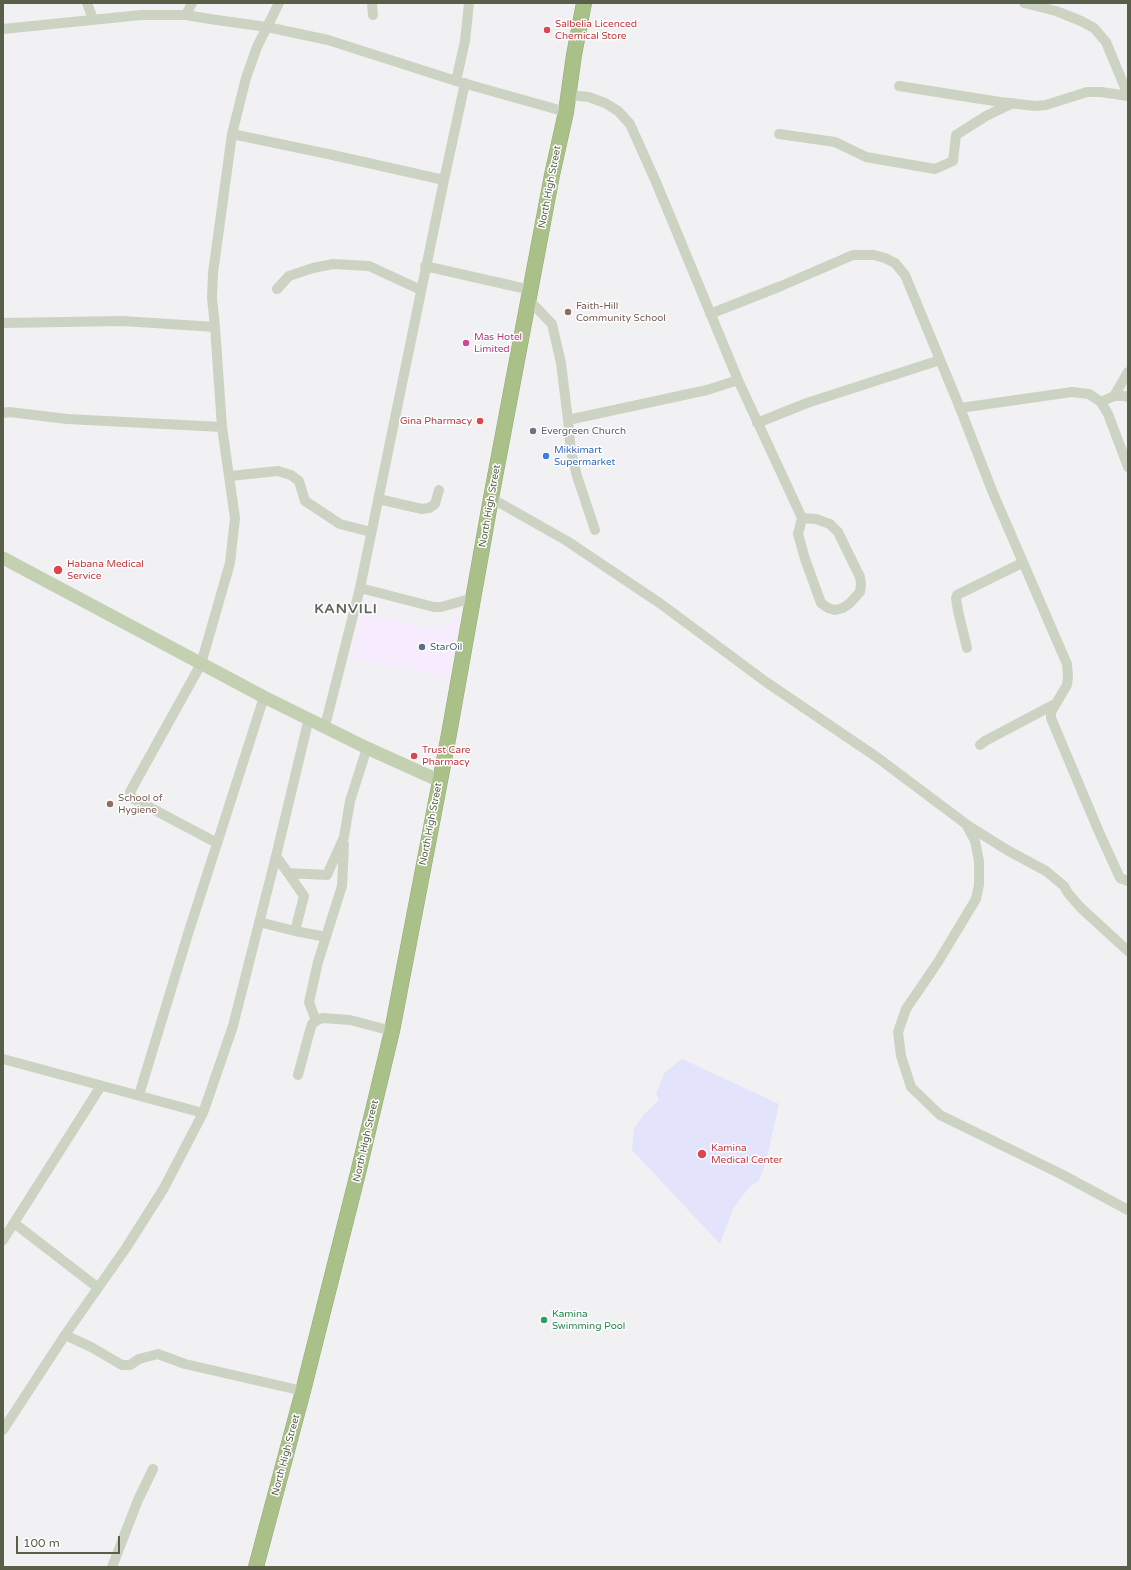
<!DOCTYPE html>
<style>
body{margin:0}
#map{position:relative;width:1131px;height:1570px;overflow:hidden;background:#f1f1f3;font-family:"Varela Round",sans-serif}
canvas{display:block}
.frame{position:absolute;inset:0;border:4px solid #575f48;pointer-events:none}
.scale{position:absolute;left:16px;top:1536px;width:104px;height:18px;box-sizing:border-box;border:2px solid #575f48;border-top:0;padding-left:5px;font-size:12px;line-height:14px;white-space:nowrap;color:#575f48;-webkit-text-stroke:3px #fff;paint-order:stroke}
</style>
<div id="map">
<canvas width="1131" height="1570"></canvas>
<div class="frame"></div>
<div class="scale">100 m</div>
</div>
<script>
const c = document.querySelector('canvas').getContext('2d');
c.lineJoin = 'round';
function paint(path, color) {
  c.fillStyle = color;
  c.fill(path, 'evenodd');
}
function poly(rows) {
  const path = new Path2D();
  for (const r of rows) {
    path.moveTo(r[0], r[1]);
    for (let i = 2; i < r.length; i += 2) path.lineTo(r[i], r[i + 1]);
  }
  return path;
}
function strokePath(path, color, width, dash) {
  c.strokeStyle = color;
  c.lineWidth = width;
  c.lineCap = dash ? 'butt' : 'round';
  c.setLineDash(dash || []);
  c.stroke(path);
}
function write(font, color, halo, rows, align = 'center') {
  c.font = font + ' "Varela Round",sans-serif';
  c.lineWidth = 3;
  c.setLineDash([]);
  c.textBaseline = 'middle';
  c.strokeStyle = halo;
  c.fillStyle = color;
  for (const [text, x, y, turn = 0] of rows) {
    c.save();
    c.translate(x, y);
    c.rotate((+turn || 0) * Math.PI / 180);
    c.textAlign = isNaN(turn) ? turn : align;
    if (halo) c.strokeText(text, 0, 0);
    c.fillText(text, 0, 0);
    c.restore();
  }
}
paint(poly([
 [362,613,434,629,461,617,449,680,429,673,350,659]
]), '#f6ecfd');
paint(poly([
 [682,1059,779,1104,767,1158,759,1181,750,1186,733,1209,720,1244,632,1150,634,1128,644,1114,659,1100,656,1093,665,1072]
]), '#e3e3fc');
const highway = poly([
 [256,1567,303,1391,358,1173,392,1031,449,734,491,498,552,175,566,112,574,55,584,3]
]);
strokePath(highway, '#94ac74', 16);
strokePath(poly([
 [87,3,93,19],
 [372,3,373,15],
 [1024,3,1056,11,1081,21,1094,28,1106,42,1128,95],
 [186,15,192,3],
 [3,29,141,15,186,15,210,19,267,27,328,40,456,81,566,112],
 [456,81,465,41,469,3],
 [899,86,1000,102,1035,106,1046,105,1087,92,1101,92,1128,96],
 [569,95,589,97,605,103,618,111,630,124,656,182,738,380,802,518,798,534,805,559,821,603,828,608,835,610,843,608,850,603,860,592,861,584,860,577,838,532,830,524,816,519,802,518],
 [232,134,328,154,444,180,465,83],
 [779,134,835,142,866,157,935,169,953,161,956,135,986,116,1013,103],
 [425,266,531,290],
 [277,289,289,276,313,268,333,264,369,266,421,290],
 [529,300,552,324,561,363,568,420],
 [710,314,781,286,853,255,874,255,885,258,895,263,905,275,960,408,993,493,1067,664,1068,677,1067,685,1051,712,1051,718,1099,832,1120,878,1128,881],
 [3,323,123,321,215,327],
 [1114,396,1128,372],
 [1101,402,1114,396,1125,396,1128,397],
 [960,408,1072,392,1089,394,1101,402,1108,414,1128,467],
 [3,413,9,412,67,419,222,427],
 [757,423,807,403,940,360],
 [230,476,278,471,291,475,299,481,305,501,340,524,371,532],
 [491,498,567,541,661,604,766,682,878,758,966,824,975,841,979,861,979,885,976,899,938,962,906,1009,898,1032,901,1056,911,1087,940,1115,1061,1174,1128,1210],
 [378,499,422,509,429,508,435,504,439,490],
 [595,530,577,476,571,452,568,420,707,390,738,380],
 [360,588,434,607,441,607,473,598],
 [967,648,958,611,956,598,957,595,1022,563],
 [325,726,360,588,444,180],
 [980,745,985,741,1055,704],
 [967,825,1007,850,1046,871,1064,886,1068,893,1080,907,1128,951],
 [217,843,132,798,130,792,201,664,230,563,235,518,222,427,215,327,212,298,213,273,232,134,246,78,257,47,279,3],
 [276,856,288,873,327,875,344,837,350,801,367,748],
 [288,873,304,896,295,931,326,937],
 [259,922,295,931],
 [316,1021,309,1002,318,962,342,886,344,844],
 [3,1059,203,1113],
 [298,1075,309,1034,312,1024,316,1021,322,1018,350,1020,392,1031],
 [139,1095,188,934,264,697],
 [14,1223,97,1287],
 [3,1240,101,1086],
 [65,1335,91,1347,122,1365,130,1365,139,1359,158,1354,185,1364,303,1391],
 [3,1430,65,1335,126,1248,164,1188,203,1113,233,1026,276,856,309,718],
 [112,1567,138,1500,153,1469]
]), '#cdd3c2', 10);
strokePath(poly([
 [3,558,264,697,367,748,440,781]
]), '#c3d0b1', 13);
strokePath(highway, '#a9c089', 15);
for (const [x, y, r, color] of [
 [547,30,4,"#e0444e"],
 [568,312,4,"#8d6e63"],
 [466,343,4,"#d1479c"],
 [480,421,4,"#e0444e"],
 [533,431,4,"#6b7280"],
 [546,456,4,"#3f7fe0"],
 [58,570,5,"#e0444e"],
 [422,647,4,"#5c6f8a"],
 [414,756,4,"#e0444e"],
 [110,804,4,"#8d6e63"],
 [702,1154,5,"#e0444e"],
 [544,1320,4,"#2e9e5b"]
]) {
  const dot = new Path2D();
  dot.arc(x, y, r, 0, 2 * Math.PI);
  c.fillStyle = color;
  c.fill(dot);
  strokePath(dot, '#fff', 1.5);
}
write('10px', '#be3a42', '#fff', [
 ["Salbelia Licenced",555,24],
 ["Chemical Store",555,36],
 ["Gina Pharmacy",472,421,"right"],
 ["Habana Medical",67,564],
 ["Service",67,576],
 ["Trust Care",422,750],
 ["Pharmacy",422,762],
 ["Kamina",711,1148],
 ["Medical Center",711,1160]
], 'left');
write('10px', '#575f48', '#fff', [
 ["North High Street",550,187,-79],
 ["North High Street",490,506,-80],
 ["North High Street",431,824,-79],
 ["North High Street",366,1141,-77],
 ["North High Street",286,1455,-75]
]);
write('10px', '#785e54', '#fff', [
 ["Faith-Hill",576,306],
 ["Community School",576,318],
 ["School of",118,798],
 ["Hygiene",118,810]
], 'left');
write('10px', '#b23c85', '#fff', [
 ["Mas Hotel",474,337],
 ["Limited",474,349]
], 'left');
write('10px', '#5b616d', '#fff', [
 ["Evergreen Church",541,431]
], 'left');
write('10px', '#366cbe', '#fff', [
 ["Mikkimart",554,450],
 ["Supermarket",554,462]
], 'left');
write('10px', '#4e5e75', '#fff', [
 ["StarOil",430,647]
], 'left');
write('10px', '#27864d', '#fff', [
 ["Kamina",552,1314],
 ["Swimming Pool",552,1326]
], 'left');
c.letterSpacing = '1px';
write('bold 14px', '#62665d', '#fff', [
 ["KANVILI",346,609]
]);
c.letterSpacing = '0px';
</script>
